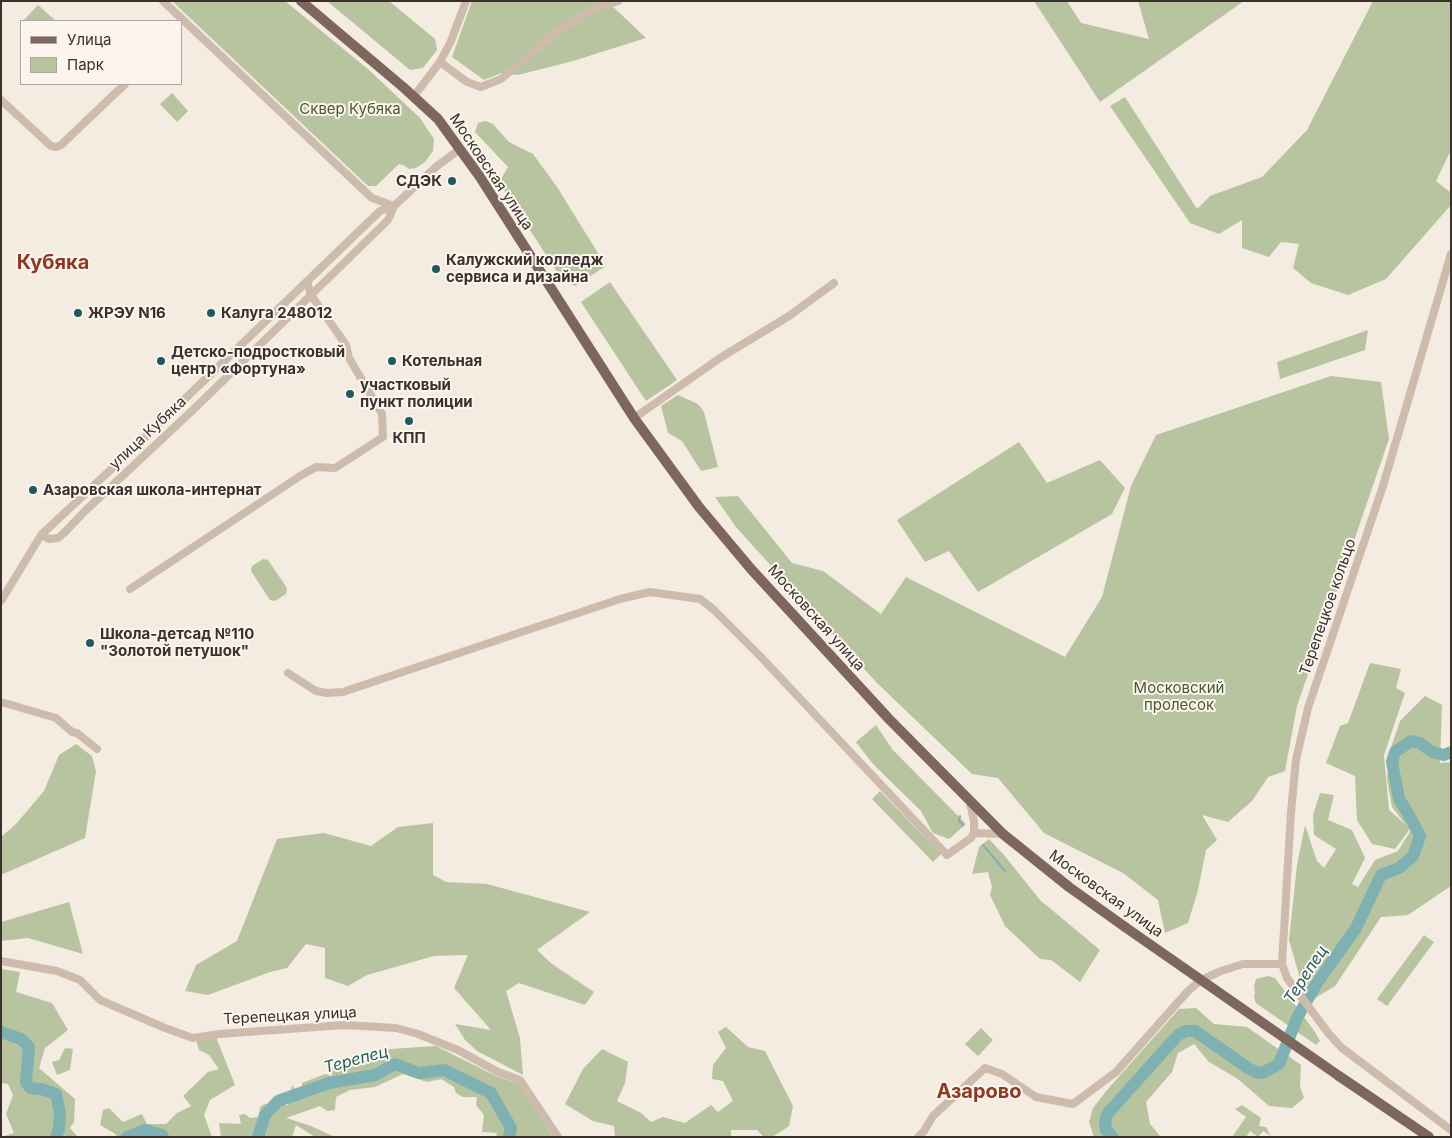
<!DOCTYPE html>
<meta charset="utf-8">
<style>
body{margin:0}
#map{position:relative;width:1452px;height:1138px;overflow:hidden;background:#f4ebe1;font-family:Inter,sans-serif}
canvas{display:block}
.frame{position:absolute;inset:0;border:2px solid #3b302b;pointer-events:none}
.legend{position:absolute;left:20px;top:20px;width:162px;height:65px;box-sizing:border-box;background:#fbf5ee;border:1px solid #aea6a0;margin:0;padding:6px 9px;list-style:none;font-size:15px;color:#3b302b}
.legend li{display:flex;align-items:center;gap:10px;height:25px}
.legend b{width:25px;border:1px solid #aea6a0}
</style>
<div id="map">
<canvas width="1452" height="1138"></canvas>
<div class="frame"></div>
<ul class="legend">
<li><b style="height:6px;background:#7d675c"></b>Улица</li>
<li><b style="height:14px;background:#b8c4a0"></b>Парк</li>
</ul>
</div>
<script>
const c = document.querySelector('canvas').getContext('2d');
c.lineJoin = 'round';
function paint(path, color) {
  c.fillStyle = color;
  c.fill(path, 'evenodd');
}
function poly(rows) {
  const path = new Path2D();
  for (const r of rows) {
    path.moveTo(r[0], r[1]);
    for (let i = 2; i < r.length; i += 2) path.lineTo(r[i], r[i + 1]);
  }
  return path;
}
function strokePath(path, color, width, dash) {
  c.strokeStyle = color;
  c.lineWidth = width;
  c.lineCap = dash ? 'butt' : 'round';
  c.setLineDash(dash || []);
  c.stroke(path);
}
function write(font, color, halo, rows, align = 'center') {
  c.font = font + ' Inter,sans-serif';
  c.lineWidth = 4;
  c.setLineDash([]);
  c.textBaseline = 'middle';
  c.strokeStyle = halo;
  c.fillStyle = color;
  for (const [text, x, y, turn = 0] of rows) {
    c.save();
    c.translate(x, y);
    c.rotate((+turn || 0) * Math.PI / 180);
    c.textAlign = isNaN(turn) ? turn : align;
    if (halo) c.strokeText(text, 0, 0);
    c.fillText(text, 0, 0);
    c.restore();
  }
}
paint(poly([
 [172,1,285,1,369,70,420,118,434,139,433,151,425,162,416,168,409,169,405,166,399,164,376,186,368,186],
 [327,1,389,1,435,39,437,50,423,68,410,70],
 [472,1,607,1,646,38,573,61,518,75,501,73,484,80,452,57],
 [1034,1,1067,1,1081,23,1149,39,1138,1,1244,1,1100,102],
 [1373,1,1451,1,1451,150,1436,181,1451,193,1451,205,1386,279,1348,295,1311,283,1293,268,1299,244,1281,242,1269,257,1242,248,1242,220,1219,234,1190,223,1110,106,1125,97,1197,209,1210,196,1262,177,1307,130],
 [38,5,56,21,23,21],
 [172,93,188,111,177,122,160,104],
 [486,121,493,124,509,142,533,154,557,187,606,266,575,286,561,278,502,187,501,179,508,167,475,132,478,123],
 [610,282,677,380,646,401,581,302],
 [1368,330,1365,350,1280,379,1277,362],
 [1331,376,1381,382,1389,439,1297,706,1285,771,1268,777,1252,801,1228,822,1202,815,1217,840,1206,850,1198,890,1188,923,1165,933,1158,900,1123,873,1044,833,998,778,972,774,877,683,736,527,715,497,738,496,792,563,823,571,881,614,906,577,1065,657,1102,597,1131,486,1156,435],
 [678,395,698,404,704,412,718,467,701,471,682,441,668,433,661,406],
 [1019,442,1047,483,1100,460,1125,488,1112,514,978,592,949,551,925,562,897,520],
 [263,559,268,560,287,588,286,594,275,601,270,600,251,571,252,566],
 [1370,663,1401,669,1396,688,1405,693,1384,755,1389,810,1405,824,1392,807,1387,779,1391,747,1400,721,1425,696,1442,705,1440,763,1451,762,1451,886,1408,915,1381,917,1335,986,1312,1000,1301,982,1289,940,1297,865,1305,825,1317,861,1324,868,1336,849,1314,835,1313,815,1320,793,1334,795,1328,820,1352,830,1365,858,1352,884,1358,887,1375,860,1398,851,1411,830,1410,829,1395,849,1372,844,1357,820,1355,776,1326,763,1340,726,1348,723],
 [876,725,893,750,966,824,949,839,933,833,921,811,872,763,856,742],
 [76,744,92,756,96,771,85,838,1,875,1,837,16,824,44,791,59,755],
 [880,791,941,854,933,862,872,799],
 [433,823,433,875,446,882,487,884,590,912,537,950,552,964,594,992,585,1005,519,983,506,991,520,1038,523,1075,477,1051,465,1040,455,1024,491,1030,454,988,468,955,434,956,367,975,348,986,325,978,325,948,306,944,287,968,270,972,208,995,185,991,196,965,237,941,277,839,324,833,371,846,398,827],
 [989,839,1004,855,1040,900,1100,950,1080,982,1051,960,1040,959,1005,926,990,895,992,887,988,872,972,874,979,847],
 [69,902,83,954,28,938,1,941,1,922],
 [1424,935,1434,942,1387,1006,1377,999],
 [1,969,20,972,16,992,52,1003,68,1030,45,1048,39,1068,75,1099,74,1122,70,1128,78,1137,1,1137,14,1133,6,1114,13,1095,8,1084,1,1083],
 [1268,976,1275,978,1315,1032,1320,1041,1316,1045,1256,1003,1254,997,1255,994,1254,986,1256,979],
 [1196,1008,1214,1024,1247,1027,1301,1065,1300,1087,1304,1098,1292,1108,1269,1106,1238,1079,1209,1062,1194,1044,1178,1053,1172,1072,1146,1102,1150,1124,1161,1137,1094,1137,1089,1122,1093,1108,1107,1090,1179,1009],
 [726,1027,748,1047,765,1051,793,1106,789,1126,772,1137,764,1137,757,1130,731,1130,731,1137,615,1137,614,1126,593,1121,565,1104,583,1069,602,1049,628,1062,625,1083,617,1101,641,1113,651,1122,663,1117,685,1123,711,1105,718,1112,733,1101,723,1081,712,1079,713,1065,726,1048,718,1032],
 [981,1028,993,1040,978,1056,965,1044],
 [216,1037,235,1085,210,1100,204,1115,212,1137,112,1137,117,1135,100,1125,103,1110,109,1108,123,1122,142,1114,147,1124,166,1124,177,1113,191,1106,183,1096,208,1072,219,1069,209,1055,199,1050,196,1040],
 [436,1046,496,1076,519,1084,553,1137,496,1137,497,1133,482,1132,484,1115,476,1105,477,1097,463,1097,456,1093,454,1087,441,1079,427,1082,403,1074,375,1087,350,1090,336,1097,335,1110,327,1111,320,1106,286,1118,311,1126,335,1137,315,1137,296,1125,292,1137,221,1137,219,1123,241,1124,239,1115,245,1114,250,1118,259,1117,260,1107,265,1104,288,1105,292,1085,302,1099,302,1083,325,1074,332,1076,332,1067,351,1057,390,1049],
 [65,1048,73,1049,70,1070,57,1075,52,1062,59,1060],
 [1242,1105,1261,1118,1259,1126,1266,1127,1271,1136,1263,1131,1258,1137,1250,1131,1246,1137,1232,1137,1246,1117,1235,1109]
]), '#b8c4a0');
strokePath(poly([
 [960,816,959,821,963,825],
 [983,845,1005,871]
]), '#7fb0b2', 2);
strokePath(poly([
 [1,1032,21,1039,29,1047,26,1082,30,1088,41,1089,56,1094,60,1113,59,1129,56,1137],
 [127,1137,145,1130,162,1135,163,1137],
 [258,1137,265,1115,278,1101,329,1083,375,1075,395,1064,419,1073,444,1070,491,1093,511,1128,509,1137],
 [1113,1137,1106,1130,1105,1121,1108,1113,1178,1035,1186,1031,1195,1031,1248,1068,1258,1073,1264,1072,1279,1064,1297,1018,1317,983,1356,928,1381,875,1399,868,1413,856,1420,836,1409,815,1399,799,1392,762,1395,752,1411,741,1420,743,1432,752,1444,755,1451,752]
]), '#7fb0b2', 12);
strokePath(poly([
 [163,1,372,198,394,206],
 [440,62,467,82,481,87,501,79,561,29,592,10,618,1],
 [414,96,440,62,451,41,466,1],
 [1,100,51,146,56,147,61,145,125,84],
 [1451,254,1383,486,1308,708,1296,760,1291,812,1282,964,1287,978,1329,1034,1342,1048,1451,1130],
 [634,418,720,358,789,316,834,283],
 [41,535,49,539,58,538,64,533,85,511,196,407,388,220,394,206,437,166,460,149],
 [130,589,300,476,316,467,335,468,383,437,382,414,349,358,346,345,311,295,307,282],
 [1,601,41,535,135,447,380,211,394,206],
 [288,673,316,691,327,693,343,692,620,599,650,592,700,599,713,609,760,656,947,855,971,838,974,833,974,821,969,799],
 [1,702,56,718,72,732,77,733,97,749],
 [974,833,1003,834],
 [1,961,57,971,80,980,100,1000,165,1028,193,1038,219,1034,344,1025,396,1028,418,1034,458,1050,498,1072,520,1080,558,1137],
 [918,1137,924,1131,933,1116,985,1068,1002,1074,1036,1097,1073,1104,1116,1072,1188,991,1201,980,1221,971,1243,964,1282,964]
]), '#cdbbac', 8);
strokePath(poly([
 [301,1,403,87,438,119,480,177,634,418,699,507,751,569,889,719,1003,834,1069,887,1125,927],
 [1339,1076,1429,1137]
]), '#7d675c', 10);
strokePath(poly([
 [1125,927,1339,1076]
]), '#7d675c', 10);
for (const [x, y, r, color] of [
 [452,181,5,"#1f5a5e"],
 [436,269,5,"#1f5a5e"],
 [78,313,5,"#1f5a5e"],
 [211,313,5,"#1f5a5e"],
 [161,361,5,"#1f5a5e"],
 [392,361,5,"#1f5a5e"],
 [350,394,5,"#1f5a5e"],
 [409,421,5,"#1f5a5e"],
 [33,490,5,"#1f5a5e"],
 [90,643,5,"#1f5a5e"]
]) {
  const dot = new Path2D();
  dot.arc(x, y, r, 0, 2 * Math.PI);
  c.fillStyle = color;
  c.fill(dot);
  strokePath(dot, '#fbf5ee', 2);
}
write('15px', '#4a5a2e', '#fbf5ee', [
 ["Сквер Кубяка",350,109],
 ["Московский",1179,688],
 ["пролесок",1179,705]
]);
write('15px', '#3b302b', '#fbf5ee', [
 ["Московская улица",491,172,56],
 ["улица Кубяка",148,433,-43],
 ["Терепецкое кольцо",1328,607,-71],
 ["Московская улица",816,618,48],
 ["Московская улица",1106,894,36],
 ["Терепецкая улица",290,1016,-3]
]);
write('bold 15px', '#3b302b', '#fbf5ee', [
 ["СДЭК",442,181,"right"],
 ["Калужский колледж",446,260],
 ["сервиса и дизайна",446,277],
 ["ЖРЭУ N16",88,313],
 ["Калуга 248012",221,313],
 ["Детско-подростковый",171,352],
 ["центр «Фортуна»",171,369],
 ["Котельная",402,361],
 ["участковый",360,385],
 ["пункт полиции",360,402],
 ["КПП",409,438,"center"],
 ["Азаровская школа-интернат",43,490],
 ["Школа-детсад №110",100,634],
 ["\"Золотой петушок\"",100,651]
], 'left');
write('italic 16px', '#1f5a5e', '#fbf5ee', [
 ["Терепец",1306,975,-57],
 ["Терепец",356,1060,-15]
]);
write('bold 20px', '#8c3b22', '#fbf5ee', [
 ["Кубяка",53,263],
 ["Азарово",979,1092]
]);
</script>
